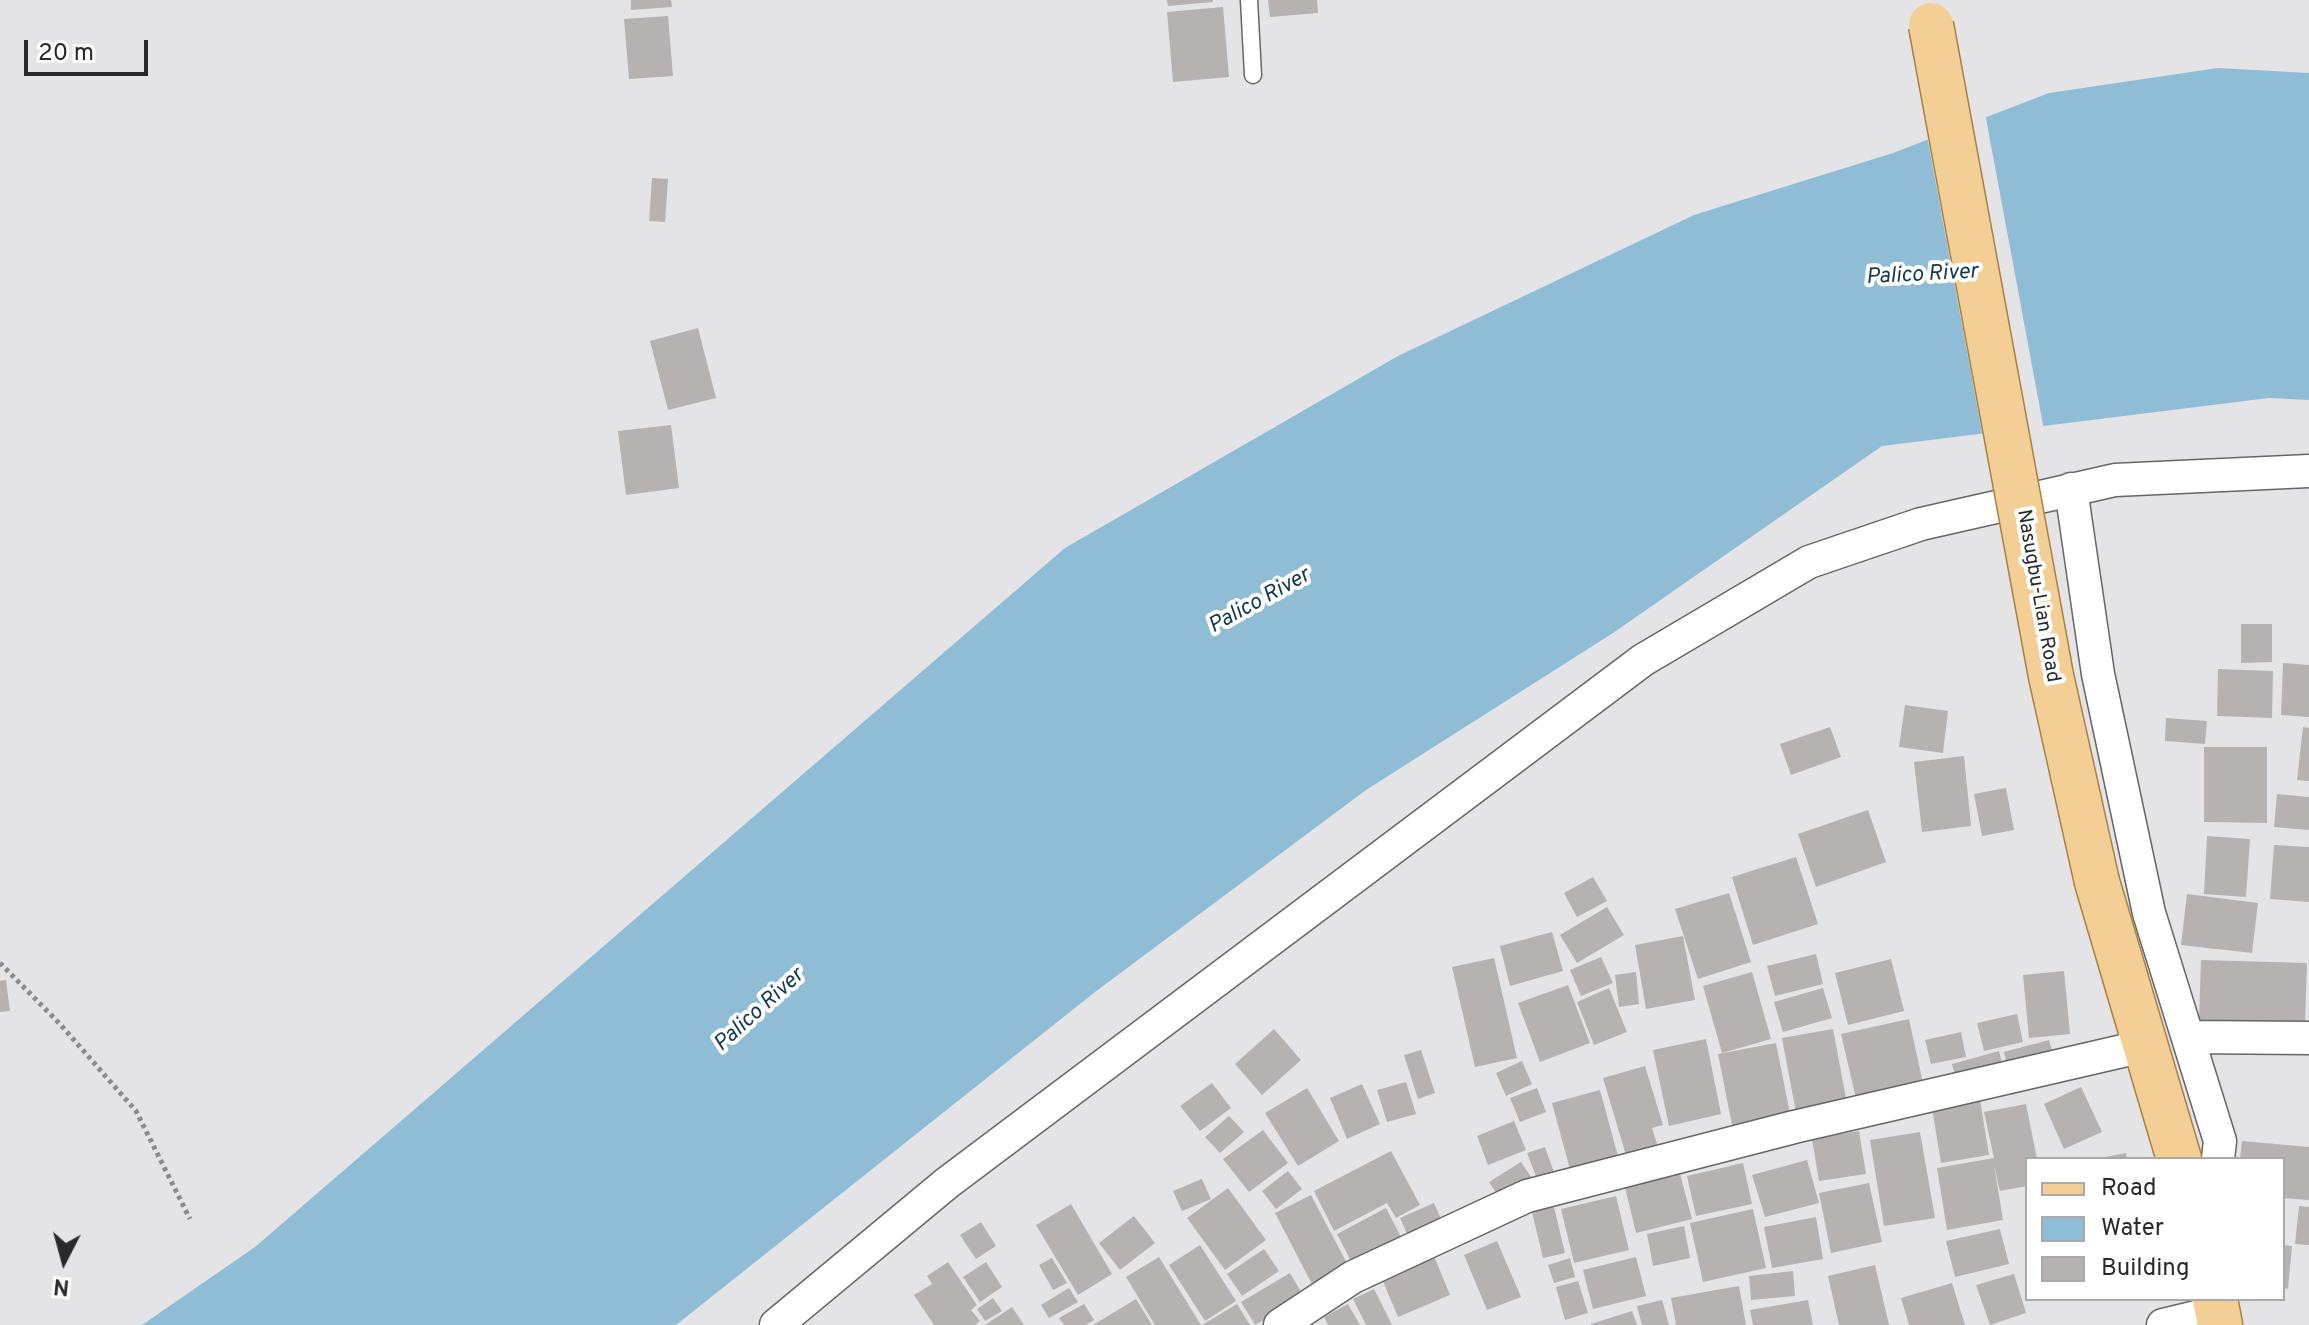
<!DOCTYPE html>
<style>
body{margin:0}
#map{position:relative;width:2309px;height:1325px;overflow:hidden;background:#e4e4e6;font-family:Overpass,sans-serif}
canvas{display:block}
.legend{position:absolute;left:2025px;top:1157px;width:260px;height:144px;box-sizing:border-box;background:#fff;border:2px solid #a9a9aa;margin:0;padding:10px 14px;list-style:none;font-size:24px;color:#29292a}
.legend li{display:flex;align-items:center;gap:16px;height:40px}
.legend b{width:40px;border:2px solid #a9a9aa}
.north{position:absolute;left:24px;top:1221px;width:80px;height:80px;-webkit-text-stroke:6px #fff;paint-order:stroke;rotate:186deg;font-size:22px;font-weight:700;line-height:32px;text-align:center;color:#29292a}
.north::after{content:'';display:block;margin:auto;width:28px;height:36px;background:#29292a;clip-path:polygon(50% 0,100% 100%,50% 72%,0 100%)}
.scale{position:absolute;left:24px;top:40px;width:124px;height:36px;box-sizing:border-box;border:4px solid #29292a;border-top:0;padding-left:10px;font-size:24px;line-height:28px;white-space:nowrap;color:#29292a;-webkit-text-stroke:6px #fff;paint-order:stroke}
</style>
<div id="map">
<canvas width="2309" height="1325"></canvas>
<ul class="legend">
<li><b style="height:10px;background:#f4cf95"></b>Road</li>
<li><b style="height:22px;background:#8ebdd5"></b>Water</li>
<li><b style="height:22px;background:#b5b2b1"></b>Building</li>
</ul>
<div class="north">N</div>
<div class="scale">20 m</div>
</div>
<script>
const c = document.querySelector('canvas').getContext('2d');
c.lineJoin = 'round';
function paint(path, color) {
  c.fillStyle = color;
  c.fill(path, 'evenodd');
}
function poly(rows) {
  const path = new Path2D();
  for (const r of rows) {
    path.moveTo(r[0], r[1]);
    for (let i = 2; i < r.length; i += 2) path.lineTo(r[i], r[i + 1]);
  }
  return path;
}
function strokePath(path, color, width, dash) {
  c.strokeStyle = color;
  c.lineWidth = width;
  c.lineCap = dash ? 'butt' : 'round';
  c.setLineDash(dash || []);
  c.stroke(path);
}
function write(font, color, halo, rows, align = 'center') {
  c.font = font + ' Overpass,sans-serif';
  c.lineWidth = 8;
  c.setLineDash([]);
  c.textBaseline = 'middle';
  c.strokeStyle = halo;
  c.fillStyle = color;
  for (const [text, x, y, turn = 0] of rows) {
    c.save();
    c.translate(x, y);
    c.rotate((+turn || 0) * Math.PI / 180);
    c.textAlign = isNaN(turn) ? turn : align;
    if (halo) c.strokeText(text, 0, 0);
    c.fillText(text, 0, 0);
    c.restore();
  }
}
paint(poly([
 [2218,68,2309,73,2309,400,2269,398,1882,446,1613,633,1366,790,1095,992,676,1325,142,1325,255,1247,1065,548,1398,356,1694,215,1893,153,2049,93]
]), '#8ebdd5');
paint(poly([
 [1985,113,2044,430,1983,438,1927,136]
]), '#e4e4e6');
paint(poly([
 [631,0,671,0,672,7,631,10],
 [1167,0,1213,0,1213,2,1168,6],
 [1268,0,1317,0,1318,13,1270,17],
 [1223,7,1229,77,1173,82,1167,12],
 [668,16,673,76,629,79,624,19],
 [652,178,668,179,665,222,649,221],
 [698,328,716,398,668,410,650,341],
 [671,425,679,488,626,495,618,431],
 [2241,624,2272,624,2272,662,2241,663],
 [2283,663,2309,665,2309,717,2281,715],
 [2218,669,2273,671,2272,718,2217,716],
 [1905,705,1948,711,1943,753,1899,747],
 [2166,718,2207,721,2205,744,2165,741],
 [1830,727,1841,757,1791,775,1780,744],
 [2303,727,2309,728,2309,781,2297,780],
 [2204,747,2267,747,2267,823,2204,822],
 [1964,756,1971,826,1922,832,1914,762],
 [2006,788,2014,830,1982,836,1974,794],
 [2277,794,2309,797,2309,830,2274,827],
 [1868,810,1886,862,1816,887,1798,834],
 [2207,836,2250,839,2246,897,2204,894],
 [2274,845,2309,847,2309,902,2270,899],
 [1796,857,1818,924,1753,945,1732,877],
 [1593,877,1607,901,1577,917,1564,893],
 [1729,893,1751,962,1698,979,1675,909],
 [2187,894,2258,903,2252,953,2181,945],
 [1607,907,1624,935,1577,963,1560,935],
 [1552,932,1563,971,1510,986,1500,946],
 [1683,936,1695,1000,1646,1009,1635,945],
 [1816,954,1823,984,1775,996,1767,966],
 [1601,957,1613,983,1581,996,1570,970],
 [1494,958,1517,1058,1475,1067,1452,967],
 [1891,959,1904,1011,1848,1025,1835,973],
 [2201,960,2307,963,2305,1023,2199,1020],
 [2064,971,2070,1034,2029,1038,2023,975],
 [1636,972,1639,1004,1619,1007,1615,975],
 [1752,972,1771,1039,1722,1053,1703,986],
 [6,980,10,1011,0,1012,0,981],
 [1568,985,1590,1043,1540,1062,1518,1003],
 [1609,988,1627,1032,1594,1045,1577,1002],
 [1823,988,1832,1018,1783,1032,1774,1002],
 [2017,1014,2023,1042,1984,1051,1977,1023],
 [1909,1019,1924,1088,1857,1103,1841,1034],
 [1274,1029,1301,1060,1262,1095,1235,1064],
 [1833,1029,1848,1109,1797,1118,1782,1038],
 [1961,1032,1966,1057,1931,1064,1925,1040],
 [1706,1039,1721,1114,1669,1126,1653,1050],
 [2049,1040,2054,1058,2008,1070,2004,1052],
 [1776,1043,1792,1124,1734,1135,1718,1054],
 [1421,1050,1435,1093,1418,1099,1404,1055],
 [1999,1051,2005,1075,1958,1088,1952,1064],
 [1522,1061,1532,1084,1506,1096,1496,1073],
 [1645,1066,1663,1125,1652,1128,1660,1153,1628,1162,1603,1078],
 [1406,1082,1416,1114,1387,1122,1377,1090],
 [1212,1083,1231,1108,1200,1131,1180,1106],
 [1362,1084,1380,1124,1347,1139,1330,1098],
 [2081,1087,2102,1132,2064,1149,2044,1104],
 [1307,1088,1339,1141,1298,1166,1265,1113],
 [1537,1088,1546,1112,1520,1122,1510,1098],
 [1600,1090,1619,1160,1571,1173,1552,1103],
 [1980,1100,1989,1155,1941,1163,1932,1108],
 [2026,1104,2037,1159,2027,1159,2027,1186,2000,1191,1994,1165,2003,1220,1947,1230,1937,1168,1994,1158,1984,1112],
 [1229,1116,1244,1132,1220,1153,1205,1137],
 [1514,1121,1526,1150,1488,1165,1477,1136],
 [1263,1130,1288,1163,1249,1192,1223,1159],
 [1859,1131,1866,1174,1819,1181,1812,1139],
 [1920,1132,1935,1218,1884,1226,1870,1140],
 [2242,1141,2309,1147,2309,1200,2283,1198,2283,1159,2240,1159],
 [1545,1147,1555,1175,1538,1181,1527,1153],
 [1391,1151,1420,1205,1396,1218,1387,1203,1334,1231,1314,1191],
 [2126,1153,2127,1159,2100,1159,2100,1158],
 [1807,1160,1819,1203,1765,1217,1752,1175],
 [1521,1162,1535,1183,1503,1203,1489,1182],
 [1743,1163,1752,1204,1696,1216,1687,1176],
 [1679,1170,1692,1219,1636,1233,1624,1183],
 [1288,1171,1302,1189,1276,1209,1262,1191],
 [1202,1179,1211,1199,1182,1211,1173,1191],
 [1869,1183,1882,1242,1831,1253,1819,1193],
 [1228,1188,1266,1240,1225,1270,1187,1218],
 [1311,1195,1350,1269,1314,1288,1275,1213],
 [1616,1196,1629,1250,1574,1263,1561,1209],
 [1434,1203,1443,1223,1409,1238,1400,1218],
 [1071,1204,1112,1274,1078,1295,1036,1225],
 [2299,1206,2309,1207,2309,1245,2295,1244],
 [1554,1207,1565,1253,1543,1258,1532,1212],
 [1386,1208,1401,1237,1352,1263,1337,1234],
 [1753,1209,1766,1268,1703,1282,1690,1223],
 [1134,1216,1155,1243,1120,1270,1099,1243],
 [1816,1217,1823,1259,1772,1268,1764,1227],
 [981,1222,996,1246,976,1259,960,1235],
 [1684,1226,1690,1258,1653,1266,1647,1234],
 [2000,1229,2009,1264,1955,1277,1946,1241],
 [1497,1241,1521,1297,1487,1310,1464,1255],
 [1200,1245,1236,1301,1205,1321,1169,1265],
 [2283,1245,2292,1246,2288,1289,2283,1288],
 [1264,1249,1279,1271,1242,1296,1227,1274],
 [1434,1256,1450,1295,1398,1317,1382,1279],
 [1159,1257,1201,1325,1155,1325,1126,1277],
 [1636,1257,1646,1296,1593,1309,1583,1270],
 [1052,1258,1067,1283,1053,1290,1039,1265],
 [1570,1258,1575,1277,1554,1283,1548,1265],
 [948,1262,977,1305,971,1310,980,1321,975,1325,934,1325,914,1295,932,1284,927,1276],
 [986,1262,1002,1287,980,1302,963,1277],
 [1875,1265,1889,1325,1839,1325,1828,1276],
 [1793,1271,1795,1296,1751,1300,1749,1276],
 [1290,1273,1304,1297,1255,1325,1241,1302],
 [2014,1274,2026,1313,1990,1325,1976,1285],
 [1578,1281,1588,1313,1565,1320,1556,1287],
 [1952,1283,1965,1325,1909,1325,1901,1298],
 [1739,1286,1746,1325,1676,1325,1671,1298],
 [1069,1288,1078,1302,1049,1318,1041,1305],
 [1374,1289,1392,1325,1366,1325,1353,1299],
 [993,1298,1002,1311,985,1321,977,1309],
 [1136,1299,1152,1325,1093,1325],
 [1662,1300,1669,1325,1642,1325,1637,1306],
 [1808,1300,1813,1325,1753,1325,1750,1310],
 [1084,1304,1094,1320,1086,1325,1064,1325,1059,1318],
 [1237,1304,1250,1325,1202,1325],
 [1348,1304,1360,1325,1328,1325,1324,1317],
 [1012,1307,1024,1325,985,1325],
 [1632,1311,1637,1325,1591,1325,1591,1324]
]), '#b5b2b1');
const service = poly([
 [1249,0,1253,75]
]);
const minor = poly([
 [2071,489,2098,674,2149,913,2220,1141,2218,1159],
 [2188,1037,2309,1038],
 [776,1325,947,1183,1643,660,1809,562,1921,524,2115,480,2309,471],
 [1280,1325,1353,1277,1527,1196,1794,1127,2144,1046],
 [2163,1325,2217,1312]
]);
const primary = poly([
 [2097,882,2179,1159],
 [2215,1299,2220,1325]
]);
strokePath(service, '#666668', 19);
strokePath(minor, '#666668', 35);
strokePath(primary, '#a88041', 47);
strokePath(poly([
 [0,963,60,1024,136,1111,190,1219]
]), '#8b8b8c', 5, [4, 4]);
strokePath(service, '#fff', 16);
strokePath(minor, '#fff', 32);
strokePath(primary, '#f4cf95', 44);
const primaryBridge = poly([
 [1931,25,2051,676,2097,882]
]);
strokePath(primaryBridge, '#a88041', 47, []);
strokePath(primaryBridge, '#f4cf95', 44);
write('20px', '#29292a', '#fff', [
 ["Nasugbu-Lian Road",2037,596,80]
]);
write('italic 22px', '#11394b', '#fff', [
 ["Palico River",1922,276,-3],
 ["Palico River",1260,602,-29],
 ["Palico River",760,1011,-42]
]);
</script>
